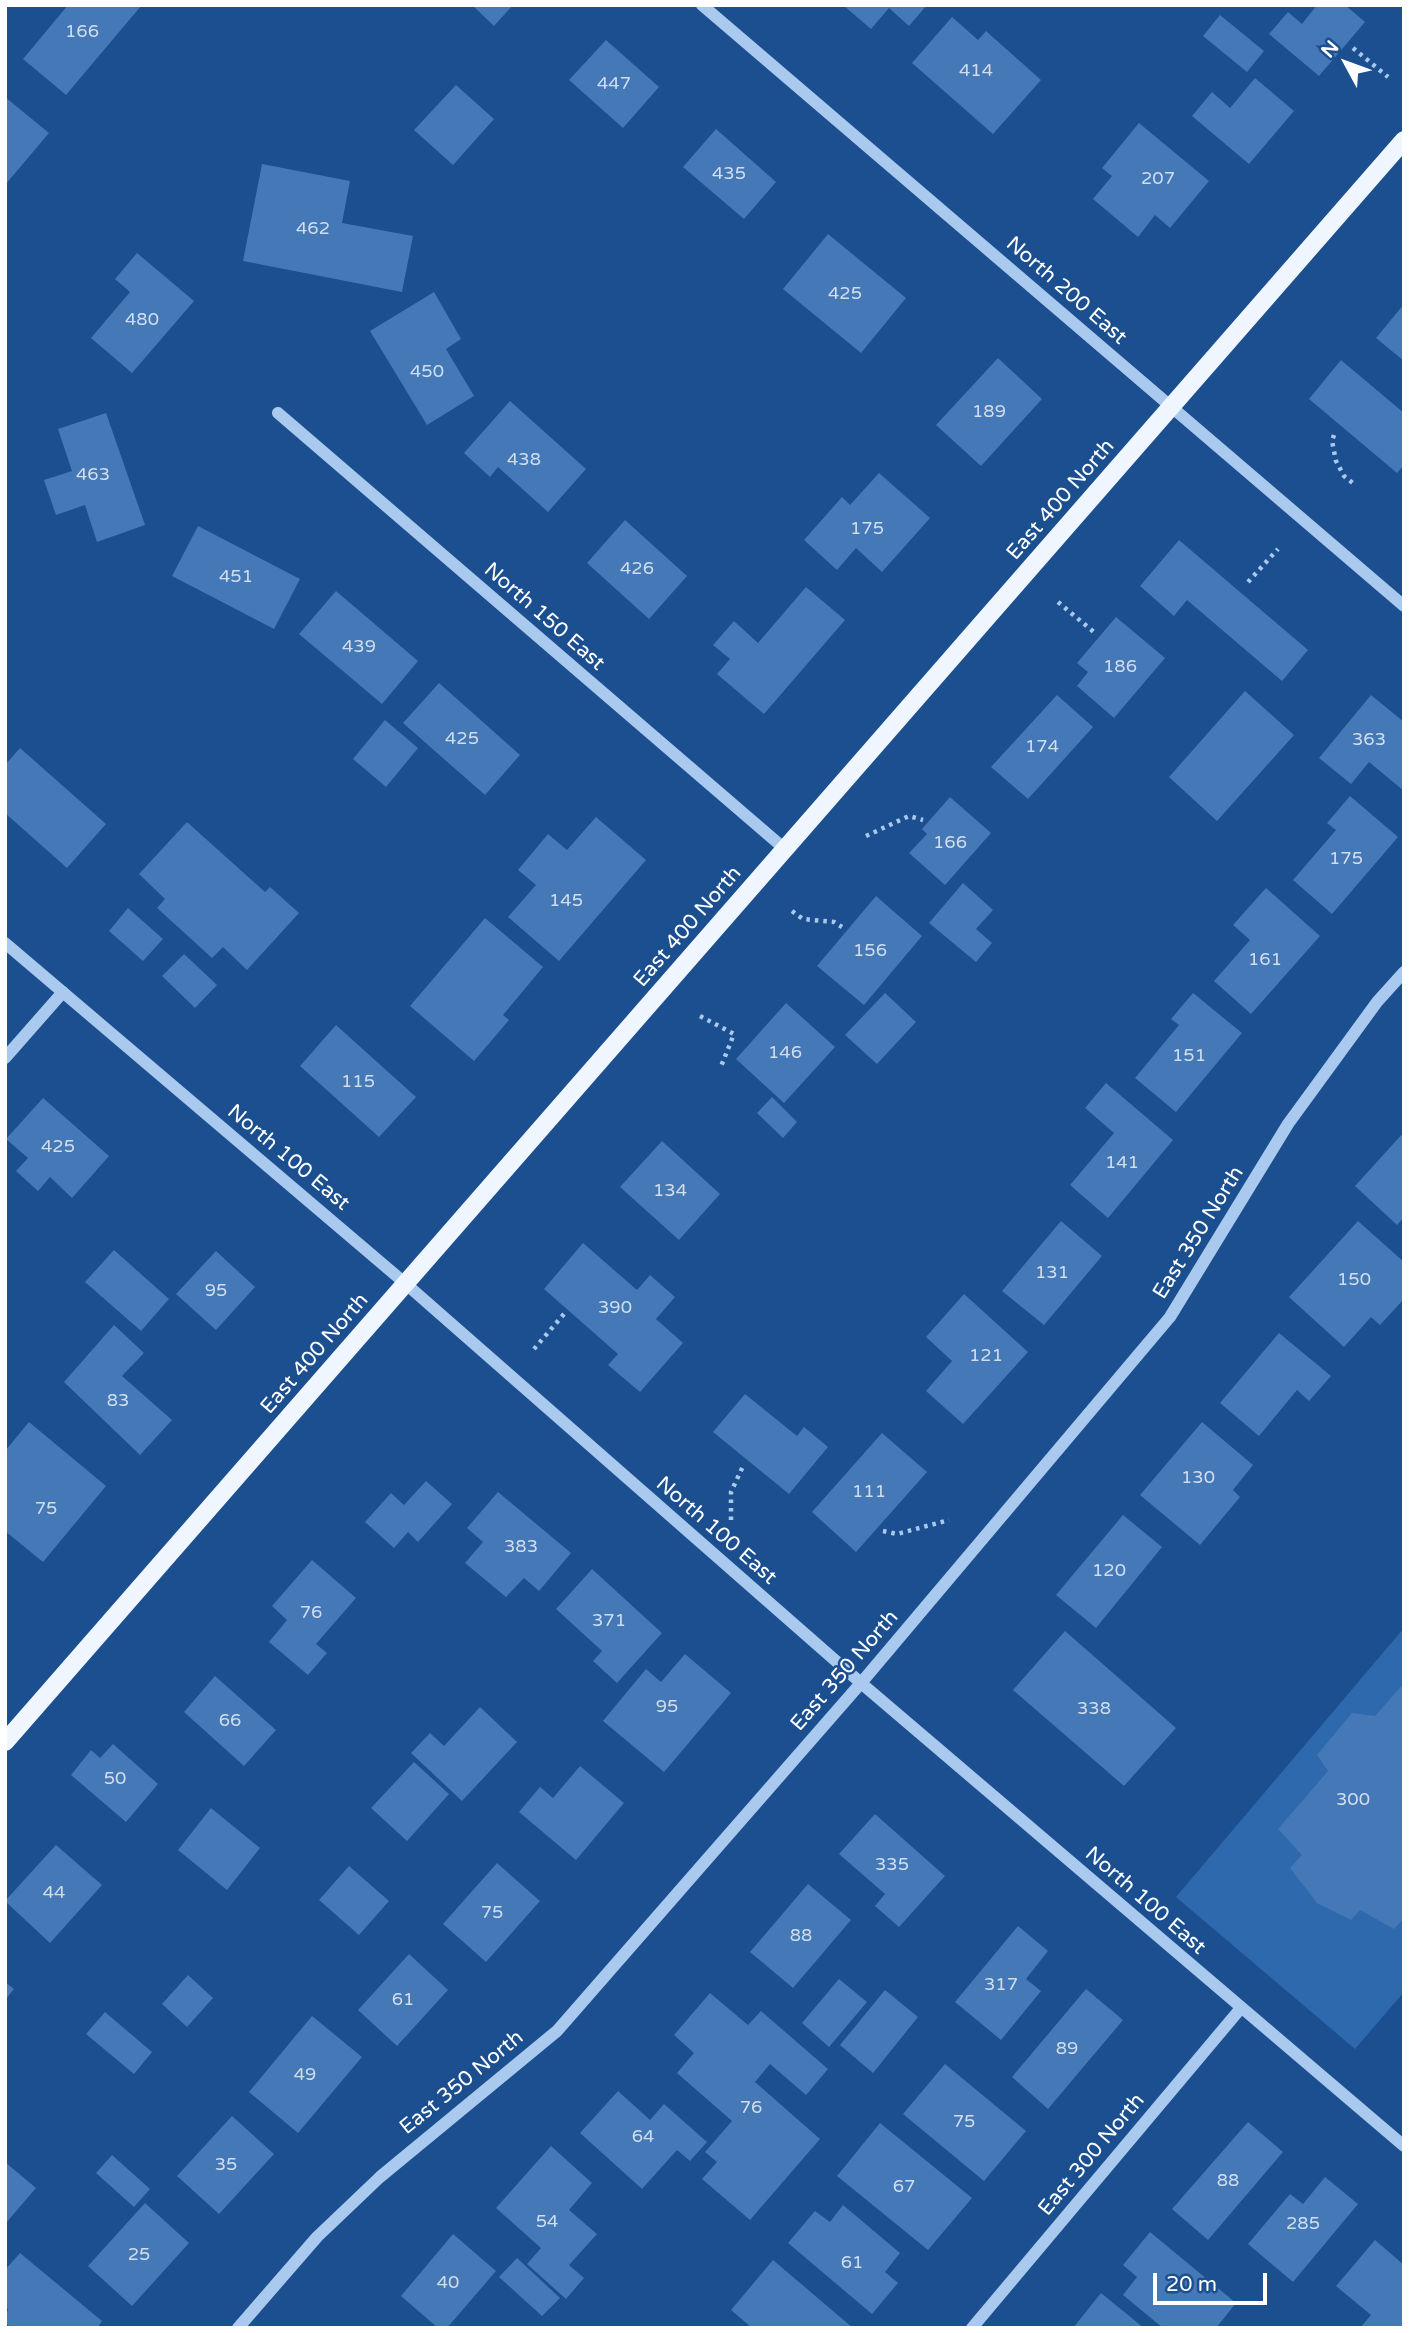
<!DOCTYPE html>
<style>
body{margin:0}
#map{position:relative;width:1409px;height:2333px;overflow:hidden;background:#1b4f8f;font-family:"Varela Round",sans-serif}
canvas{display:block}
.frame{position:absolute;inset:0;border:7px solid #fff;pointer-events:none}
.north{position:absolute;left:1311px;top:28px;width:70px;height:70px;-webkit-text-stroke:5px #1b4f8f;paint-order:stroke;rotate:311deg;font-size:19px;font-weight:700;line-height:28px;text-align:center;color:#fff}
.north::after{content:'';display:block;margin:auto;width:24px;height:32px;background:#fff;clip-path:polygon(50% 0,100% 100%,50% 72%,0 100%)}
.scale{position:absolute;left:1153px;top:2273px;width:114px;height:32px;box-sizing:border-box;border:4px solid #fff;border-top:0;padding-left:9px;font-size:21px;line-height:24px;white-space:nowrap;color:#fff;-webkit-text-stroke:5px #1b4f8f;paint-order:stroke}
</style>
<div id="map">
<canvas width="1409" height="2333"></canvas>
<div class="frame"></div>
<div class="north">N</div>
<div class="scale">20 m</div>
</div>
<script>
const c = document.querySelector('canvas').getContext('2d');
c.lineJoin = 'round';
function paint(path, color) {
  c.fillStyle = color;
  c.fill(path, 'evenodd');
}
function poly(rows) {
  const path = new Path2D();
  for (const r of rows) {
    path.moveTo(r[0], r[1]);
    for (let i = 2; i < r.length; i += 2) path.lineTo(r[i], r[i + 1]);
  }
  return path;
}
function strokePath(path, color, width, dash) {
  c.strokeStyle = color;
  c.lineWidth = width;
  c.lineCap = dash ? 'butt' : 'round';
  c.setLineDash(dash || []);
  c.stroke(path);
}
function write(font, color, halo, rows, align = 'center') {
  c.font = font + ' "Varela Round",sans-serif';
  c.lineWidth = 5;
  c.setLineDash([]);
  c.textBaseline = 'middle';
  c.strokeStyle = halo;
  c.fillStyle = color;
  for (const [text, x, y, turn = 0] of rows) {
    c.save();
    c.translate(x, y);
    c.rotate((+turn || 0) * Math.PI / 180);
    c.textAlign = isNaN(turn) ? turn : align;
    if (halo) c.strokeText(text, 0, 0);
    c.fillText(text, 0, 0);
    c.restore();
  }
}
paint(poly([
 [1404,1628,1404,1992,1355,2049,1176,1897]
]), '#2e69ad');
paint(poly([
 [68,5,141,6,66,95,23,59],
 [472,5,513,5,494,26],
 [843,5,927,5,909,26,889,8,871,29],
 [1317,5,1345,5,1365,22,1319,76,1269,34,1288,12,1302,24],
 [1220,15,1264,51,1247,72,1203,36],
 [952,17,978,40,986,31,1041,80,993,134,912,63],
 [606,40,659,87,623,128,569,80],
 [1255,78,1294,111,1249,164,1192,116,1212,92,1230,108],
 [456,85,494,119,453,165,414,130],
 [5,97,49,133,5,185],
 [1139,123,1209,181,1170,228,1155,215,1138,237,1093,199,1112,176,1102,168],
 [716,129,776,182,744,219,683,167],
 [262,164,350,181,342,223,413,236,402,292,243,261],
 [828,234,906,298,861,353,783,289],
 [137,253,194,301,132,373,91,338,130,292,115,279],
 [434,292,461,339,446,349,474,396,427,425,370,331],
 [1404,304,1404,361,1376,338],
 [998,358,1042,399,981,466,936,425],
 [1341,360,1404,413,1404,465,1397,473,1309,399],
 [510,401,586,469,548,512,498,467,490,477,464,453],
 [106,413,145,525,97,542,85,505,56,515,44,480,72,471,58,429],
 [879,473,930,518,882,572,856,548,837,570,804,540,842,497,850,505],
 [625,520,687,576,649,619,587,563],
 [198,526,300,579,274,629,172,576],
 [1179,540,1308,650,1282,681,1187,600,1174,616,1140,586],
 [806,587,845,620,764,714,717,674,730,659,713,645,734,621,758,643],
 [336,591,418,661,382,704,299,634],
 [1116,617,1165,658,1114,718,1077,686,1088,672,1077,663],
 [439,683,520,755,485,795,403,723],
 [1245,691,1294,735,1217,821,1169,777],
 [1057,695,1093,727,1028,799,991,767],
 [1371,695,1404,722,1404,791,1369,762,1351,784,1319,758],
 [385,720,418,748,386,787,353,759],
 [20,748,106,824,67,868,5,813,5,765],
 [1350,796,1398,837,1332,914,1293,880,1336,830,1327,823],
 [950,797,991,833,945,885,909,853,927,834,922,829],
 [596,817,646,860,559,961,508,917,536,885,518,870,548,834,567,850],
 [187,822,265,892,270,887,299,913,247,970,223,947,212,958,157,908,165,899,139,874],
 [963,883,993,910,976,929,992,943,976,962,929,923],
 [1266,888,1320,936,1251,1014,1214,981,1250,940,1233,925],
 [876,896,922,936,864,1005,817,966],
 [128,908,163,939,143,961,109,931],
 [485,918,543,967,503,1015,509,1020,474,1061,410,1006],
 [184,954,217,985,195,1008,162,976],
 [885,993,916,1022,877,1064,845,1035],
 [1193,993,1242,1033,1176,1112,1135,1078,1179,1025,1171,1019],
 [786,1003,835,1047,784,1103,736,1059],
 [336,1025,416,1097,379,1137,300,1066],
 [1106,1083,1173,1140,1108,1218,1070,1185,1114,1133,1085,1108],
 [772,1097,797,1122,783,1138,757,1113],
 [43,1098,109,1156,72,1198,50,1177,38,1191,16,1171,28,1158,6,1139],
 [1404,1132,1404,1217,1397,1225,1355,1186],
 [662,1141,720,1194,679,1240,620,1187],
 [1061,1221,1102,1256,1044,1325,1002,1291],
 [1358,1221,1404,1262,1404,1299,1380,1325,1371,1317,1344,1347,1289,1297],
 [583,1243,637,1290,650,1275,675,1297,656,1319,683,1343,640,1392,608,1365,618,1354,544,1289],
 [114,1250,169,1299,141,1331,85,1282],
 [216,1251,255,1287,216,1330,176,1294],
 [964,1294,1028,1352,963,1424,926,1391,952,1361,926,1337],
 [114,1325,144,1353,122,1376,172,1420,140,1455,64,1382],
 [1279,1333,1331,1376,1309,1401,1297,1390,1259,1436,1220,1403],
 [745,1394,797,1436,804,1427,828,1447,789,1494,713,1432],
 [29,1422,106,1486,43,1562,5,1531,5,1451],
 [1202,1422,1253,1465,1233,1490,1240,1497,1200,1545,1140,1495],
 [882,1433,927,1472,856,1552,812,1512],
 [426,1481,452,1504,418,1542,408,1532,394,1548,365,1522,391,1493,404,1505],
 [498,1492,571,1553,539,1591,524,1578,506,1597,465,1563,483,1542,467,1528],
 [1123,1515,1162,1547,1096,1628,1056,1595],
 [312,1560,356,1598,316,1644,327,1653,308,1675,269,1642,287,1620,272,1606],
 [592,1569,662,1633,617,1683,593,1661,602,1651,556,1609],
 [1065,1631,1176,1728,1124,1786,1013,1690],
 [685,1654,731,1693,664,1772,603,1721,646,1669,661,1682],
 [215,1676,276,1730,244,1766,184,1712],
 [1404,1683,1404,1918,1394,1929,1360,1910,1351,1920,1317,1903,1290,1868,1302,1855,1278,1829,1328,1771,1317,1755,1352,1713,1375,1716],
 [480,1707,517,1742,462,1801,411,1753,430,1733,444,1746],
 [113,1744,158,1784,126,1822,71,1775,91,1750,100,1758],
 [414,1762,449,1794,407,1841,371,1808],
 [580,1766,624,1803,576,1860,519,1812,540,1787,553,1798],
 [211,1808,260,1848,227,1890,178,1850],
 [875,1814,945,1876,899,1927,875,1906,885,1894,839,1854],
 [56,1845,102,1885,50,1943,5,1901],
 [497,1863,540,1901,486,1962,443,1924],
 [349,1866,389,1901,359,1935,319,1900],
 [808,1884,851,1920,793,1988,750,1952],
 [1018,1926,1048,1951,1026,1979,1041,1991,1001,2040,955,2002],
 [409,1954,448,1990,397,2046,358,2010],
 [188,1975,213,1998,187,2027,162,2004],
 [839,1979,867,2002,829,2047,802,2023],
 [5,1982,14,1989,5,2000],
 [1086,1989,1123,2020,1048,2109,1012,2077],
 [885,1990,918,2017,873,2073,840,2045],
 [710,1993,748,2025,761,2011,828,2069,806,2095,770,2064,755,2082,820,2139,750,2220,702,2179,717,2162,705,2152,732,2121,677,2073,694,2053,674,2035],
 [105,2012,152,2052,134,2074,86,2034],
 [312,2016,362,2057,298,2133,249,2092],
 [945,2064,1026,2131,984,2181,903,2114],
 [618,2091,650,2120,664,2104,707,2142,690,2161,677,2150,642,2189,580,2133],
 [232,2116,274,2154,219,2214,177,2176],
 [1248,2122,1283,2152,1208,2240,1172,2209],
 [880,2123,972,2198,928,2250,837,2176],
 [551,2146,592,2183,569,2210,597,2234,569,2265,584,2278,566,2299,527,2264,541,2248,496,2208],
 [112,2155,150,2189,134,2207,96,2173],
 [5,2162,36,2188,5,2224],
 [1325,2177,1358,2204,1293,2282,1248,2244,1290,2194,1303,2204],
 [145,2203,189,2243,132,2306,88,2266],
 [843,2205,900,2253,885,2272,898,2283,872,2314,788,2243,815,2211,830,2222],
 [1150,2232,1236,2303,1216,2328,1163,2328,1123,2295,1137,2277,1123,2265],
 [453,2234,496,2271,447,2328,438,2328,401,2296],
 [1375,2240,1404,2265,1404,2328,1360,2328,1371,2315,1336,2286],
 [20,2253,102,2321,97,2328,11,2328,5,2323,8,2309,5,2307,5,2270],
 [517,2258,560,2298,542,2316,499,2277],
 [773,2260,853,2328,752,2328,731,2310],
 [1101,2293,1144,2328,1073,2328]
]), '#4478b7');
strokePath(poly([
 [1353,48,1388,77],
 [1334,435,1332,441,1336,461,1344,476,1354,484],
 [1248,582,1278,549],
 [1058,602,1095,633],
 [866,836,909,816,923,820],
 [792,911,803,919,834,922,842,927],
 [700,1016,734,1034,720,1069],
 [534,1349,564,1314],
 [731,1520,731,1492,744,1464],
 [883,1531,897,1534,949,1520]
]), '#a9c9ee', 4.5, [3.5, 5]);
strokePath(poly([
 [702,5,1404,606],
 [278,413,786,850],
 [5,943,406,1284,861,1683,1404,2146],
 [5,1058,63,992],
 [238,2328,317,2237,380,2177,557,2031,861,1683,1170,1317,1288,1124,1377,1002,1404,972],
 [972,2328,1241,2008]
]), '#a9c9ee', 12);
strokePath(poly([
 [5,1742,1404,140]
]), '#f0f6ff', 18);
write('18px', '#d0dded', null, [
 ["166",82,32],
 ["414",976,71],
 ["447",614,84],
 ["435",729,174],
 ["207",1158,179],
 ["462",313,229],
 ["425",845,294],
 ["480",142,320],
 ["450",427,372],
 ["189",989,412],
 ["438",524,460],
 ["463",93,475],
 ["175",867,529],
 ["426",637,569],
 ["451",236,577],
 ["439",359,647],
 ["186",1120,667],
 ["425",462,739],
 ["363",1369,740],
 ["174",1042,747],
 ["166",950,843],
 ["175",1346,859],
 ["145",566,901],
 ["156",870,951],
 ["161",1265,960],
 ["146",785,1053],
 ["151",1189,1056],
 ["115",358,1082],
 ["425",58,1147],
 ["141",1122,1163],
 ["134",670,1191],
 ["131",1052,1273],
 ["150",1354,1280],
 ["95",216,1291],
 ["390",615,1308],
 ["121",986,1356],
 ["83",118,1401],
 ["130",1198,1478],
 ["111",869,1492],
 ["75",46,1509],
 ["383",521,1547],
 ["120",1109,1571],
 ["76",311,1613],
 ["371",609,1621],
 ["95",667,1707],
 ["338",1094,1709],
 ["66",230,1721],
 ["50",115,1779],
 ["300",1353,1800],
 ["335",892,1865],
 ["44",54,1893],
 ["75",492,1913],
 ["88",801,1936],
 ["317",1001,1985],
 ["61",403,2000],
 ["89",1067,2049],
 ["49",305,2075],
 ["76",751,2108],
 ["75",964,2122],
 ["64",643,2137],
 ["35",226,2165],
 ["88",1228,2181],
 ["67",904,2187],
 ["54",547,2222],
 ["285",1303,2224],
 ["25",139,2255],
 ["61",852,2263],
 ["40",448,2283]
]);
write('21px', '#fff', '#1b4f8f', [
 ["North 200 East",1066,291,41],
 ["East 400 North",1061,500,-49],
 ["North 150 East",544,617,41],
 ["East 400 North",688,927,-49],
 ["North 100 East",288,1158,40],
 ["East 350 North",1199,1233,-58],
 ["East 400 North",315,1354,-49],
 ["North 100 East",716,1531,41],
 ["East 350 North",845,1671,-49],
 ["North 100 East",1145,1901,41],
 ["East 350 North",462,2083,-39],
 ["East 300 North",1092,2155,-50]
]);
</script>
